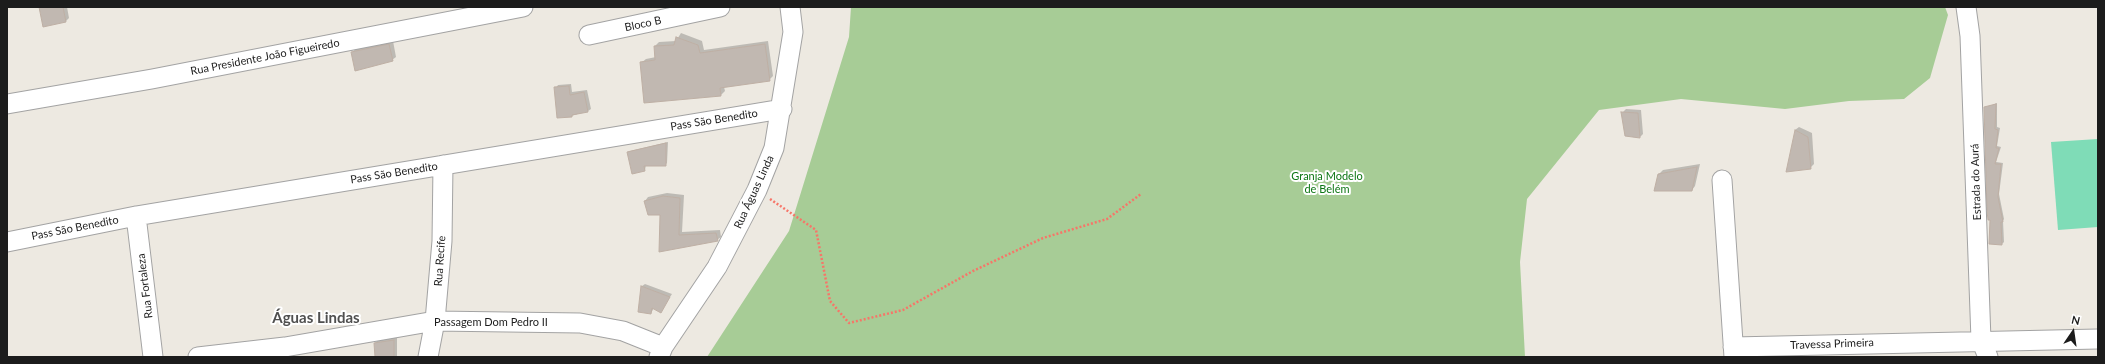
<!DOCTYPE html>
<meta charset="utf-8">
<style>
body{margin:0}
#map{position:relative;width:2105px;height:364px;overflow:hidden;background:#ede9e1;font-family:Lato,sans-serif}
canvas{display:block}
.frame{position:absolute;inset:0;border:8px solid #1c1c1c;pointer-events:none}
.north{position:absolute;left:2053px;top:312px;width:40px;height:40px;-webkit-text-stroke:3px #fff;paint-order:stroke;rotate:13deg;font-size:11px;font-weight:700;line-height:16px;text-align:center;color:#1c1c1c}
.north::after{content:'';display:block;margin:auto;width:14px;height:18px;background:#1c1c1c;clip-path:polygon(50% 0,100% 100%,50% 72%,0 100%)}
</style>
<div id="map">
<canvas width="2105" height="364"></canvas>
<div class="frame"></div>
<div class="north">N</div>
</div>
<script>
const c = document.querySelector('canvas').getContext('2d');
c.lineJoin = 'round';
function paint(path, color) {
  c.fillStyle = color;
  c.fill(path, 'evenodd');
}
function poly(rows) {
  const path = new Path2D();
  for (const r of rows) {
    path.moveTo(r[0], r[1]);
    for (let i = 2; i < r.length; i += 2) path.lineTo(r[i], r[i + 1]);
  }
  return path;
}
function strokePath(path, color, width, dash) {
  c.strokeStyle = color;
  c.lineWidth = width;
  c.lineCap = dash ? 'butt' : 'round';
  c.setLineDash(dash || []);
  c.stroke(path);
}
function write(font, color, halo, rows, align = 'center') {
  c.font = font + ' Lato,sans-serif';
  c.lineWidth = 4;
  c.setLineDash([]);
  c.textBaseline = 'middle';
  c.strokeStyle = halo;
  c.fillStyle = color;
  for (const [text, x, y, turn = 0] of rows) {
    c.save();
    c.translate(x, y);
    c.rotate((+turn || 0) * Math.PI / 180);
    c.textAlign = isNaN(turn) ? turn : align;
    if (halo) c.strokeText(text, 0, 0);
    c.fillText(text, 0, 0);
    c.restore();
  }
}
paint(poly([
 [851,7,1945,7,1948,15,1930,78,1904,99,1849,101,1785,109,1681,99,1599,110,1527,199,1520,262,1525,357,707,357,789,231,849,37]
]), '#a7cc96');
paint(poly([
 [2098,139,2098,227,2058,230,2051,142]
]), '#7fdcb7');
paint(poly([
 [40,7,67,7,69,18,65,22],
 [681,33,702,41,704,50,768,41,773,76,769,80,724,87,725,91,721,95,641,63,646,59,656,57,655,46,659,42,676,41],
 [393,41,396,57,392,60,353,52,356,48],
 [571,84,572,92,587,90,591,109,588,111,571,116,556,88,558,85],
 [1997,103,1997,127,2000,128,1997,146,2001,147,1996,162,2003,163,1999,194,2004,219,2003,221,2004,242,2002,244,1991,219,1985,108],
 [1626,109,1641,110,1643,134,1640,137,1622,113],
 [1799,127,1812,133,1814,164,1810,168,1795,130],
 [668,142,667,163,665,165,646,165,645,170,633,172,628,152,630,151],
 [1700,164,1695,186,1692,190,1659,174,1663,170],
 [667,193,684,195,682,232,720,230,721,237,717,240,660,251,661,214,645,201,648,197],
 [645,284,672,294,661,311,654,308,651,313,639,311,642,286],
 [397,337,397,357,376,357,375,343,379,339]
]), '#0003');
const building = poly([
 [39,7,63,7,66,22,43,27,39,7],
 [676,37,698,45,700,53,765,44,770,81,720,88,721,96,644,103,640,62,655,60,654,46,674,45,676,37],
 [389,44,393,61,355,71,351,52,389,44],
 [569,86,570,95,584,92,588,112,572,115,572,117,557,118,554,87,569,86],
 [1996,104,1995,129,1998,130,1996,148,1999,148,1995,164,2001,164,1998,197,2003,222,2001,222,2002,245,1989,244,1990,220,1988,220,1987,211,1984,107,1996,104],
 [1621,112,1638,113,1640,138,1625,136,1621,112],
 [1795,130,1808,137,1811,169,1786,172,1795,130],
 [666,143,666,166,644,166,645,171,632,174,627,152,666,143],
 [1697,167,1692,191,1654,191,1658,174,1697,167],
 [663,196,680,198,679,235,716,233,718,241,659,252,660,215,648,215,644,201,663,196],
 [641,286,670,297,661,313,652,308,651,314,638,312,641,286],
 [394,340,394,357,375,357,374,343,394,340]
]);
paint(building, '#c1b8b1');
strokePath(building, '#beafa4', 1);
const minor = poly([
 [1966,7,1970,36,1981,340,1988,357],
 [589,35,720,7],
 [7,104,152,79,523,7],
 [1722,180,1734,357],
 [136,216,153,357],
 [7,242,136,216,782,109],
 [1733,347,2098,339],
 [198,357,285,347,435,321,580,323,623,331,663,347],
 [428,357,435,321,442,241,443,165],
 [659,357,663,347,717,267,757,190,774,148,793,32,790,7]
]);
strokePath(minor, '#a3a3a3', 21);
strokePath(poly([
 [770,199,816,230,830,301,849,323,903,310,973,271,1043,238,1107,219,1141,194]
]), '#f77568', 2.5, [2, 2]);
strokePath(minor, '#fff', 19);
write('11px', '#1c1c1c', '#fff', [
 ["Bloco B",643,24,-12],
 ["Rua Presidente João Figueiredo",265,57,-11],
 ["Pass São Benedito",714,120,-9],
 ["Pass São Benedito",394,173,-9],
 ["Estrada do Aurá",1976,182,-92],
 ["Rua Águas Linda",754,192,-65],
 ["Pass São Benedito",75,228,-11],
 ["Rua Recife",440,261,-86],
 ["Rua Fortaleza",145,286,-97],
 ["Passagem Dom Pedro II",491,322],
 ["Travessa Primeira",1832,344,-2]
]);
write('11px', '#0d7614', '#fff', [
 ["Granja Modelo",1327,176],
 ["de Belém",1327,189]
]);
write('bold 15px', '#4f4f4f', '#fff', [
 ["Águas Lindas",316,318]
]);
</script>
